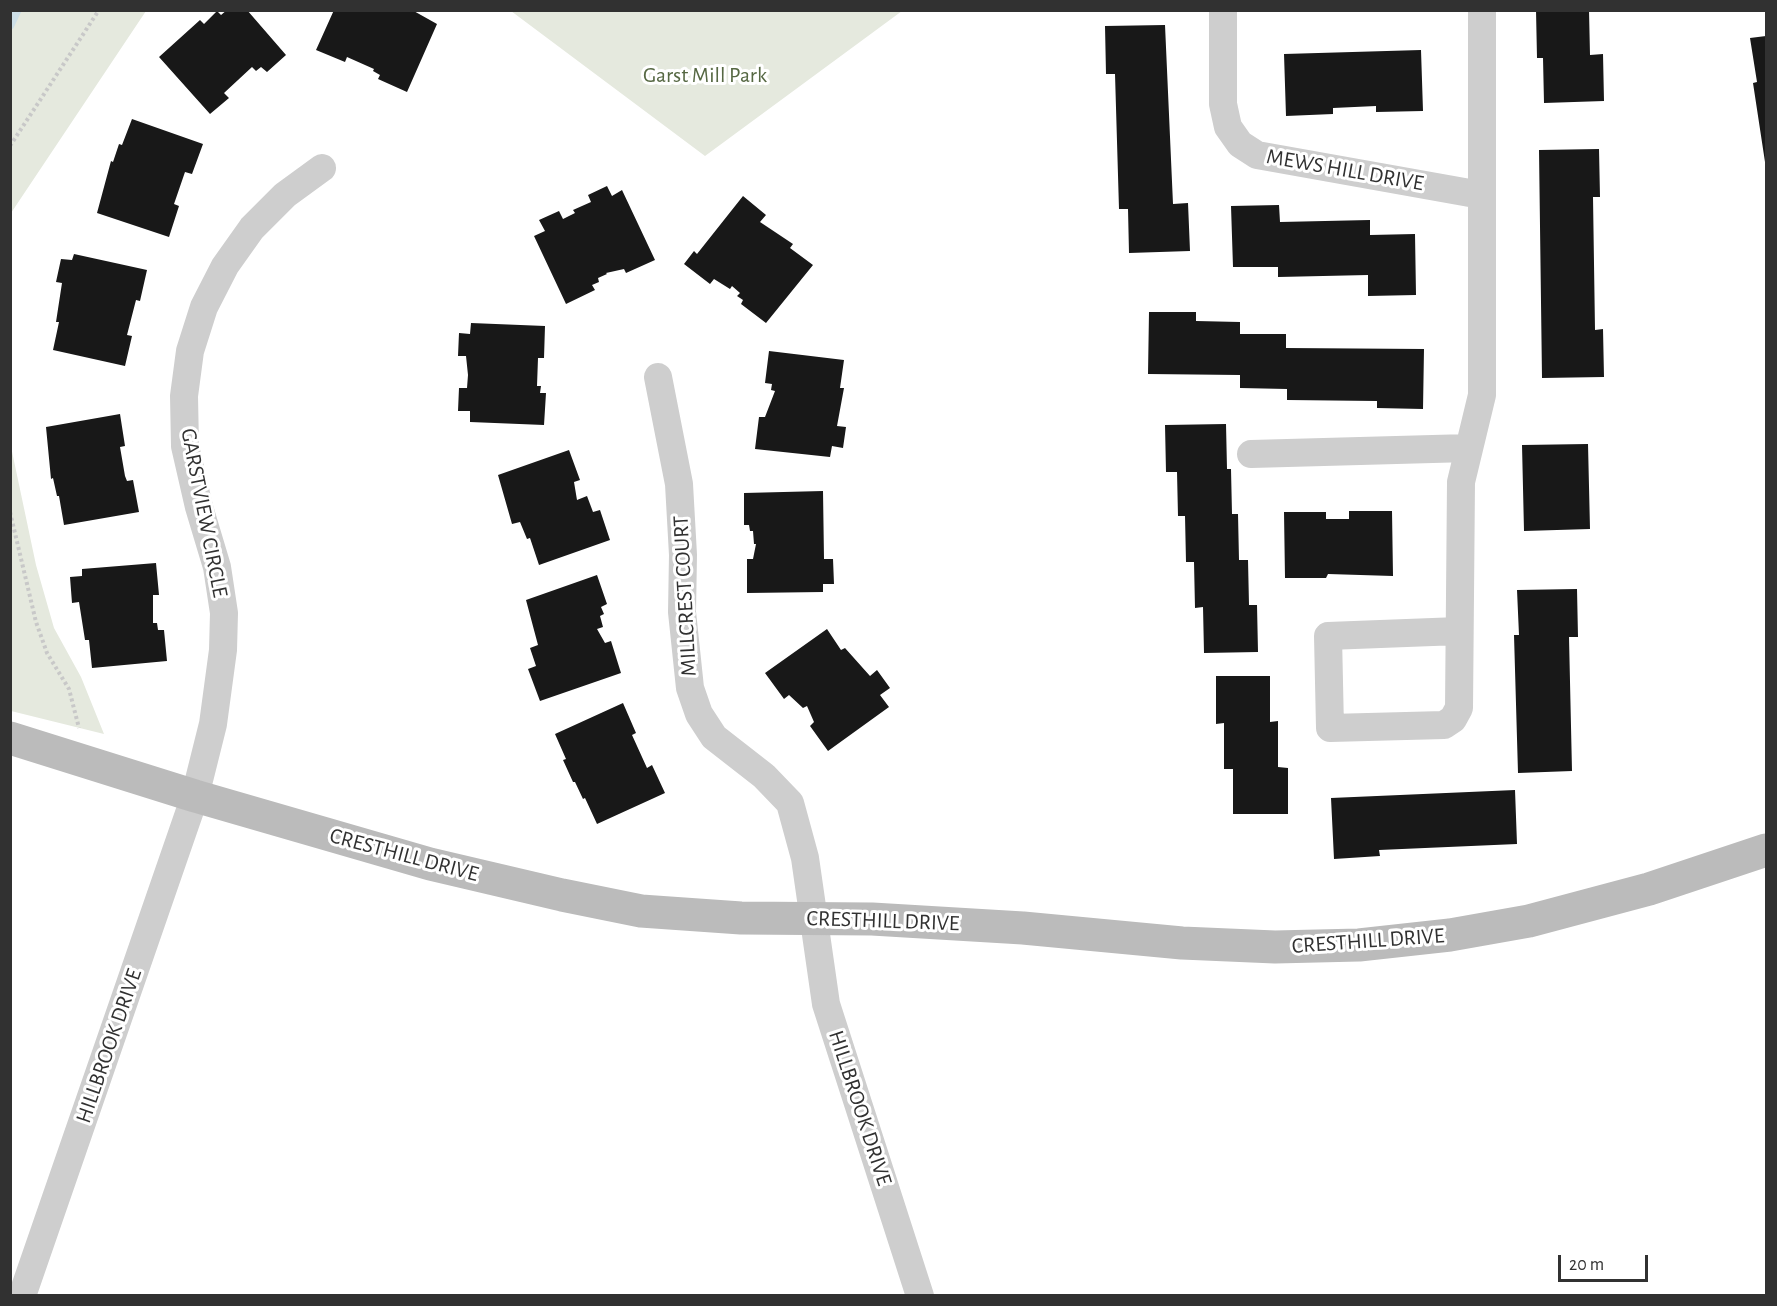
<!DOCTYPE html>
<style>
body{margin:0}
#map{position:relative;width:1777px;height:1306px;overflow:hidden;background:#fff;font-family:"Alegreya Sans",sans-serif}
canvas{display:block}
.frame{position:absolute;inset:0;border:12px solid #313131;pointer-events:none}
.scale{position:absolute;left:1558px;top:1255px;width:90px;height:27px;box-sizing:border-box;border:3px solid #313131;border-top:0;padding-left:8px;font-size:18px;line-height:21px;white-space:nowrap;color:#313131;-webkit-text-stroke:4px #fff;paint-order:stroke}
</style>
<div id="map">
<canvas width="1777" height="1306"></canvas>
<div class="frame"></div>
<div class="scale">20 m</div>
</div>
<script>
const c = document.querySelector('canvas').getContext('2d');
c.lineJoin = 'round';
function paint(path, color) {
  c.fillStyle = color;
  c.fill(path, 'evenodd');
}
function poly(rows) {
  const path = new Path2D();
  for (const r of rows) {
    path.moveTo(r[0], r[1]);
    for (let i = 2; i < r.length; i += 2) path.lineTo(r[i], r[i + 1]);
  }
  return path;
}
function strokePath(path, color, width, dash) {
  c.strokeStyle = color;
  c.lineWidth = width;
  c.lineCap = dash ? 'butt' : 'round';
  c.setLineDash(dash || []);
  c.stroke(path);
}
function write(font, color, halo, rows, align = 'center') {
  c.font = font + ' "Alegreya Sans",sans-serif';
  c.lineWidth = 6;
  c.setLineDash([]);
  c.textBaseline = 'middle';
  c.strokeStyle = halo;
  c.fillStyle = color;
  for (const [text, x, y, turn = 0] of rows) {
    c.save();
    c.translate(x, y);
    c.rotate((+turn || 0) * Math.PI / 180);
    c.textAlign = isNaN(turn) ? turn : align;
    if (halo) c.strokeText(text, 0, 0);
    c.fillText(text, 0, 0);
    c.restore();
  }
}
paint(poly([
 [11,10,146,11,11,213,10,11],
 [902,11,705,156,511,11,902,10],
 [10,442,36,565,54,628,81,677,104,734,11,711]
]), '#e5e9de');
strokePath(poly([
 [10,25,17,10]
]), '#cddfe7', 9);
paint(poly([
 [227,10,247,10,286,55,267,72,261,67,256,71,252,67,224,93,229,98,210,114,159,57,200,20,204,24,217,11,221,15],
 [334,10,412,10,437,24,407,92,378,79,380,75,373,71,374,69,347,57,345,62,316,50],
 [1536,10,1589,10,1590,55,1603,54,1604,101,1544,103,1543,58,1537,58],
 [1165,25,1173,204,1188,203,1190,251,1129,253,1128,209,1119,209,1115,74,1106,74,1105,26],
 [1766,36,1766,162,1765,162,1753,83,1757,82,1750,38],
 [1421,50,1423,111,1376,112,1376,106,1333,108,1333,114,1286,116,1284,54],
 [132,119,203,144,192,174,185,172,174,204,179,206,169,237,97,213,111,161,113,162,119,144,122,145],
 [1599,149,1600,197,1593,197,1595,330,1603,329,1604,377,1542,378,1539,150],
 [607,186,612,196,622,190,655,260,626,273,624,269,606,273,607,274,598,278,599,282,592,285,595,290,566,304,534,236,545,231,539,220,559,211,563,219,575,213,573,210,591,202,588,195],
 [743,196,766,215,760,222,793,244,790,248,813,265,766,323,741,304,743,300,737,296,740,293,732,286,730,289,714,279,710,284,684,264,694,251,697,254],
 [1279,205,1280,222,1370,220,1370,235,1415,234,1416,295,1368,296,1368,275,1278,277,1278,267,1233,267,1231,206],
 [74,254,147,270,140,301,136,300,127,335,132,336,125,366,53,350,59,322,56,322,62,283,56,282,61,259,72,260],
 [1149,312,1196,312,1196,321,1240,322,1240,334,1286,334,1286,348,1424,349,1423,409,1377,408,1377,401,1287,400,1287,389,1240,388,1240,375,1148,374],
 [471,323,545,326,544,358,538,358,537,386,541,386,540,393,546,393,544,425,470,422,470,411,458,411,459,388,467,388,468,375,466,356,458,356,459,333,470,334],
 [769,351,844,360,840,388,844,388,837,426,846,427,843,448,832,446,830,457,755,449,759,417,765,417,775,391,771,390,772,384,765,383],
 [120,414,125,446,120,447,125,476,127,481,133,480,139,512,64,525,59,496,57,496,53,478,51,479,46,427],
 [1226,424,1227,469,1231,469,1232,514,1238,514,1239,560,1248,560,1249,605,1257,605,1258,652,1204,653,1203,607,1195,608,1194,562,1186,562,1185,516,1178,516,1177,472,1166,472,1165,425],
 [1588,444,1590,529,1524,531,1522,445],
 [569,450,580,480,574,482,577,500,587,496,593,512,600,510,610,540,539,565,530,538,527,539,520,522,512,524,498,475],
 [823,491,824,559,833,559,834,584,823,584,823,592,747,593,747,559,753,559,756,544,754,544,753,531,750,531,749,525,744,525,744,493],
 [1349,511,1392,511,1393,576,1328,574,1326,578,1285,578,1284,512,1326,512,1326,519,1349,519],
 [156,563,159,595,153,595,153,623,157,623,158,630,164,630,167,661,92,668,89,640,85,640,79,602,72,603,70,577,82,576,82,569],
 [597,575,607,604,601,607,604,614,600,616,603,627,597,629,605,643,611,641,621,673,540,701,528,669,536,666,530,648,538,645,526,600],
 [1577,589,1578,637,1569,637,1572,771,1518,773,1514,635,1519,635,1517,590],
 [827,629,841,650,845,648,870,676,877,670,890,688,880,695,889,707,828,751,810,726,814,722,807,706,803,708,789,695,784,699,765,673],
 [1216,676,1270,676,1270,722,1278,721,1278,767,1288,768,1288,814,1233,814,1233,769,1224,769,1224,723,1216,724],
 [623,703,636,733,632,735,647,768,652,765,665,793,597,824,585,798,583,799,575,782,573,782,563,760,566,759,555,734],
 [1515,790,1517,844,1379,850,1380,856,1334,859,1331,798]
]), '#181818');
strokePath(poly([
 [10,146,99,10],
 [10,512,36,622,47,653,69,689,79,728]
]), '#c8c8c8', 4, [3, 3]);
strokePath(poly([
 [1223,10,1223,104,1228,127,1240,144,1257,155,1481,195],
 [658,377,679,484,683,555,682,612,690,688,699,714,714,737,764,776,790,803,805,858,826,1004,920,1296],
 [1251,454,1469,448],
 [1459,631,1328,636,1330,728,1444,725,1453,719,1459,708,1461,482,1482,395,1482,10],
 [22,1296,195,796,213,724,223,650,224,613,217,567,199,507,185,446,184,396,190,351,204,307,225,266,252,228,285,195,322,168]
]), '#cecece', 28);
strokePath(poly([
 [10,738,195,796,430,864,562,895,641,911,741,918,872,919,1023,928,1182,943,1275,947,1359,945,1450,935,1529,921,1649,889,1766,850]
]), '#bbb', 33);
write('22px', '#566843', '#fff', [
 ["Garst Mill Park",705,75]
]);
write('22px', '#313131', '#fff', [
 ["MEWS HILL DRIVE",1345,170,10],
 ["GARSTVIEW CIRCLE",204,513,79],
 ["MILLCREST COURT",685,596,-93],
 ["CRESTHILL DRIVE",404,855,15],
 ["CRESTHILL DRIVE",883,921,2],
 ["CRESTHILL DRIVE",1368,941,-4],
 ["HILLBROOK DRIVE",109,1046,-71],
 ["HILLBROOK DRIVE",860,1108,72]
]);
</script>
